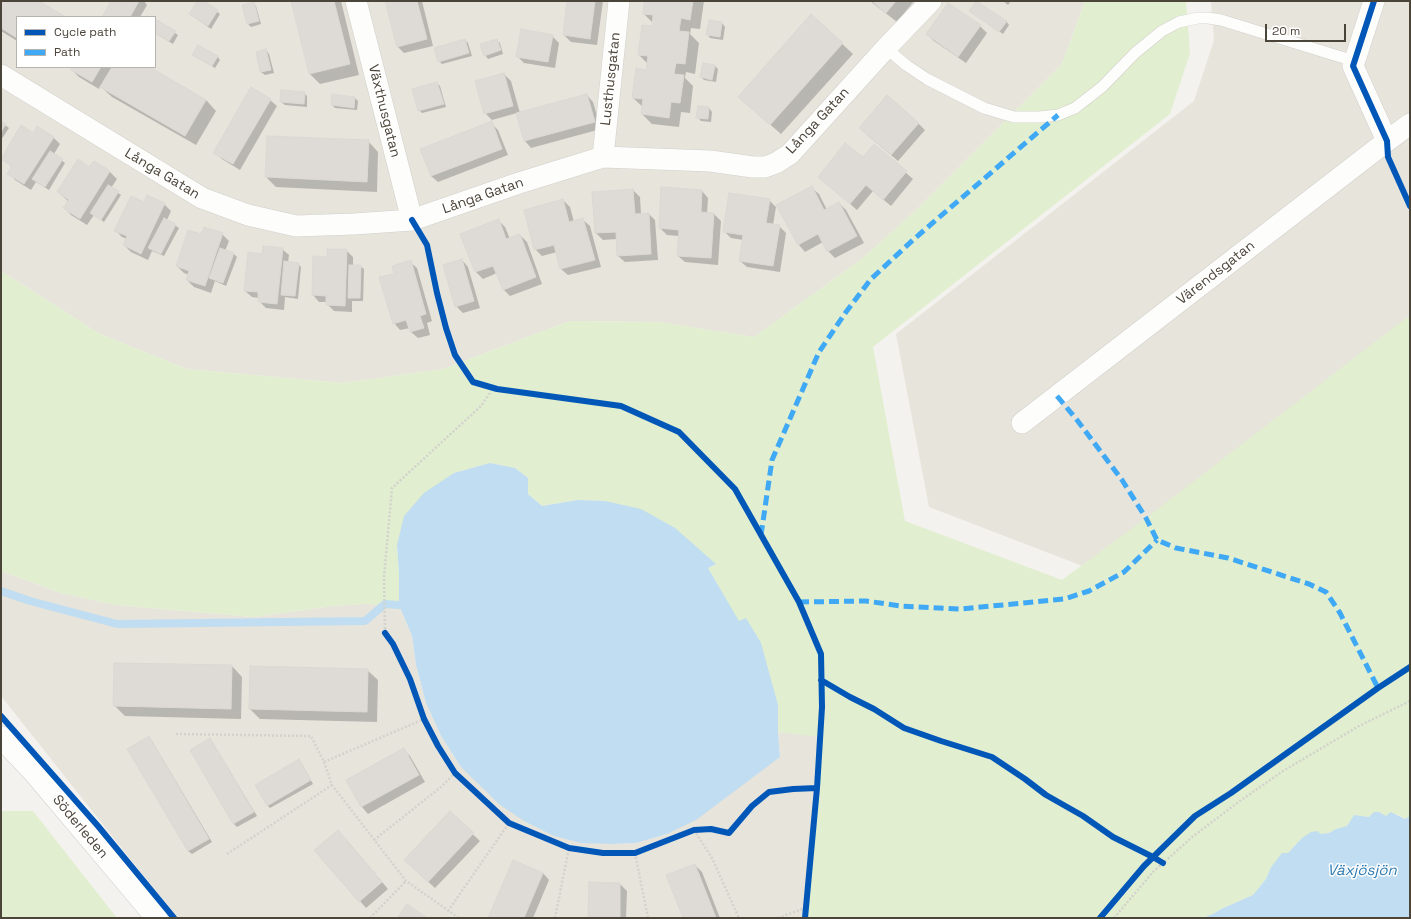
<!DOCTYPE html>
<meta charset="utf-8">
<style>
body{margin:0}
#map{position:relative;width:1411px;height:919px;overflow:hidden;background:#f4f2ee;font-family:"Space Grotesk",sans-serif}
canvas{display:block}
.frame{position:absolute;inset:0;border:2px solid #4b4439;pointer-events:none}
.legend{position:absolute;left:16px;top:16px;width:140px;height:52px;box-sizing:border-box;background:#fff;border:1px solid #b7b4b0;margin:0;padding:5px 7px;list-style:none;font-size:12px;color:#4b4439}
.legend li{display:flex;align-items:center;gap:8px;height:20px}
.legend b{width:20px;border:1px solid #b7b4b0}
.scale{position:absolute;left:1265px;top:24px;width:81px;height:18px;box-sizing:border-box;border:2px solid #4b4439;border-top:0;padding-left:5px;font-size:12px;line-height:14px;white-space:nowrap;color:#4b4439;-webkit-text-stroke:3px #fff;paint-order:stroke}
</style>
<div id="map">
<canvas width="1411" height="919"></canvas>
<div class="frame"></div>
<ul class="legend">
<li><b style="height:5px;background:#0057b8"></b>Cycle path</li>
<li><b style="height:5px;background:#3fa9f5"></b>Path</li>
</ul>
<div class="scale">20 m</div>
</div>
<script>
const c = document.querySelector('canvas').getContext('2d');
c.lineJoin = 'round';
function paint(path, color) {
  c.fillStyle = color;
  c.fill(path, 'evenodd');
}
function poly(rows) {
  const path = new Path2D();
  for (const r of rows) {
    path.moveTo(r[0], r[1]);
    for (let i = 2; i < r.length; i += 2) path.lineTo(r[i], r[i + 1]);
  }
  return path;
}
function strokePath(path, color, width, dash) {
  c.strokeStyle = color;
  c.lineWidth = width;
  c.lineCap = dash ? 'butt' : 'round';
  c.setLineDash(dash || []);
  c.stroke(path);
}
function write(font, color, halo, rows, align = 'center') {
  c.font = font + ' "Space Grotesk",sans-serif';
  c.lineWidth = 3;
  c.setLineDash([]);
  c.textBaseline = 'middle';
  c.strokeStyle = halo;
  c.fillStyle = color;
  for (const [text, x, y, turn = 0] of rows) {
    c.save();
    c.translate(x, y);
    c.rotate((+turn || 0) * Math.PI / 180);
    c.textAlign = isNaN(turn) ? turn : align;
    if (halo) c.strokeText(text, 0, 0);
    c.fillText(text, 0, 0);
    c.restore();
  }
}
paint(poly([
 [1,1,1085,1,1062,64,915,211,863,258,754,337,660,322,570,321,443,369,343,383,187,369,100,334,1,271],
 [17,17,155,17,155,67,17,67],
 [1211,1,1410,1,1410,320,1085,567,929,507,896,334,1194,101,1214,40],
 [1,571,61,593,116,605,253,617,333,606,365,604,399,605,412,636,416,665,426,703,441,736,461,767,613,844,636,843,667,834,780,757,778,732,819,736,817,788,805,918,177,918,1,696]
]), '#e7e4dc');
paint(poly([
 [1085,1,1186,1,1190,53,1170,114,873,347,905,521,1062,580,1146,518,1410,315,1410,816,1405,819,1397,814,1386,816,1379,812,1370,817,1355,815,1347,826,1342,828,1336,829,1329,833,1302,838,1288,853,1271,867,1266,879,1253,895,1221,909,1215,913,1203,918,805,918,817,788,819,737,778,732,778,705,739,622,708,568,716,564,605,501,578,500,542,506,528,494,528,478,515,468,490,463,454,473,397,546,399,574,399,605,365,604,333,606,253,617,116,605,61,593,1,571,1,271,100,334,187,369,343,383,443,369,570,321,660,322,754,337,863,258,915,211,1062,64],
 [1,811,33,811,117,918,1,918]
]), '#e1eecf');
paint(poly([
 [490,463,515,468,528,478,528,494,542,506,578,500,605,501,641,509,675,528,716,564,708,568,739,621,746,618,761,643,778,705,778,732,780,757,696,820,667,834,636,843,613,844,581,843,554,836,524,821,499,804,461,767,441,736,426,703,416,665,412,636,399,605,399,574,397,545,404,516,424,493,454,473],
 [1374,812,1379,812,1386,816,1391,812,1405,819,1410,816,1410,918,1203,918,1215,913,1221,909,1253,895,1266,879,1271,867,1282,853,1288,853,1302,838,1311,832,1317,831,1321,834,1329,833,1336,829,1347,826,1354,815,1369,817]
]), '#c0ddf1');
paint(poly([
 [1,1,37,1,63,17,17,17,17,41,1,31],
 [112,1,144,1,147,5,140,17,103,17],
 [198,1,202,1,220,14,211,29,190,14],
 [292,1,341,1,359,75,320,84,310,74],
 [386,1,422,1,433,46,404,53,397,46],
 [568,1,603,1,597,45,571,42,564,35],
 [645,1,704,1,700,29,691,28,690,34,699,43,695,74,686,72,685,78,693,86,690,113,681,112,679,127,652,124,642,114,643,107,633,98,647,71,648,64,639,55,653,28,653,23,644,14],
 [870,1,914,1,897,22],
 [1003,1,1011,1,1008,5],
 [253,3,256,6,261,24,251,27,248,24,244,5],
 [974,14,1006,21,1009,25,1003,34],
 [811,15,853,54,781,134,750,107],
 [155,20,178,35,173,44,155,33],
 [722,23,725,27,723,40,710,38,707,34],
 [980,26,987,33,966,63,934,41,927,34],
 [552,36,559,43,555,68,524,63,517,56],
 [465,40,468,43,472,56,442,64,439,61],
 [496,40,500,43,503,54,488,59,485,55],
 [266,50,269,54,274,73,265,75,261,72,257,53],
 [194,55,217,56,220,60,215,68],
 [703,64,715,66,718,69,716,82,704,80,701,77],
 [74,67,148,67,206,100,216,111,196,145,112,97,100,86,99,89,79,77,72,70],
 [504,74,511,81,520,113,587,95,593,102,601,129,531,148,525,141,517,113,492,120,485,113],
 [437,83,440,86,446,107,422,113,419,110],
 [304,93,307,96,307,107,285,105,281,102],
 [333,95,355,98,358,101,357,110,335,108,332,105],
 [270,100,277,106,240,170,222,159,215,153],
 [699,107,709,108,712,112,711,122,701,121,697,117],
 [1,122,9,128,1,140],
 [491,123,498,130,508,155,438,182,431,176],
 [918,123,925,130,898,161,867,135],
 [53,137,60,144,54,154,65,163,49,190,36,182,31,190,15,180,9,173,12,167,2,158],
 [368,141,378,152,377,192,276,187,266,177],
 [874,145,913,179,891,206,873,191,857,210,826,183,863,159],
 [94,162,110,172,117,179,111,188,121,195,104,222,94,215,87,225,71,215,65,208,69,202,58,192,90,169],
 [812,188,819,194,827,210,839,203,846,210,864,243,835,258,828,251,823,242,805,252,799,245],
 [633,190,640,197,641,214,649,214,655,220,658,260,625,262,618,256,617,239,603,240,596,233],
 [702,191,708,198,707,214,714,214,721,221,718,265,685,262,678,256,679,236,667,235,660,228],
 [563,200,570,207,574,222,583,220,590,226,601,267,568,275,561,269,557,252,542,256,535,249],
 [769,200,776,207,773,225,779,226,786,233,780,272,747,267,740,261,743,240,731,238,724,231],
 [144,203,164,204,171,211,167,220,179,228,164,256,152,251,148,260,131,252,124,245,127,239,122,237,115,230],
 [498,220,505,227,510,239,520,235,527,242,542,284,510,296,503,289,497,273,483,279,476,272,462,234],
 [222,234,229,241,225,251,234,254,237,257,226,286,215,281,211,293,194,287,187,280,189,275,184,273,177,266,202,235],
 [282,249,289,255,288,263,298,264,301,267,298,299,285,297,284,310,266,308,259,301,259,298,252,297,245,291],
 [346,250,353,257,353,266,360,266,364,269,363,301,352,301,352,312,334,311,327,304,327,302,319,302,313,295,328,258],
 [462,260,468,267,480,308,463,313,456,306],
 [410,262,417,268,432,321,427,323,430,335,418,338,411,332,410,328,400,330,394,323,395,274],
 [232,666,242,677,241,719,125,716,114,705],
 [367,670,378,680,377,722,260,719,250,709],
 [149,737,152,741,212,842,192,854,188,851,128,749],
 [210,739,213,743,257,816,237,827,234,824,191,751],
 [403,749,410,756,425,782,368,814,362,807,347,781],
 [302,764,313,784,270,808,267,805],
 [450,813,480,841,435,888,412,867],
 [345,838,388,889,366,908,360,901],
 [695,865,702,872,720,918,684,918],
 [543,873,549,880,533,918,489,918],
 [620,884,627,891,626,918,589,918]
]), '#0003');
strokePath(poly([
 [1,591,30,601,117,624,365,621,385,604,399,605]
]), '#c0ddf1', 8);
const building = poly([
 [1,1,39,1,64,16,17,17,17,38,1,28,1,1],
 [111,1,139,1,130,17,102,17,111,1],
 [197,1,204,1,218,10,208,26,189,14,197,1],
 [291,1,334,1,350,64,309,74,291,1],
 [385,1,417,1,427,39,397,47,385,1],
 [567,1,595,1,590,39,563,35,567,1],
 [644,1,693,1,690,20,681,18,679,31,689,32,685,64,676,63,674,74,684,75,680,103,671,102,669,118,641,114,643,99,632,98,636,68,646,70,648,56,638,55,642,25,652,26,653,15,643,14,644,1],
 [872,1,896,1,886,13,872,1],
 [976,1,1007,21,999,32,969,11,976,1],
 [254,2,259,21,247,24,242,5,254,2],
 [948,3,981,25,958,57,926,34,948,3],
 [811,14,843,43,770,125,738,97,811,14],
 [155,19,176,31,169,41,155,33,155,19],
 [709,20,722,22,720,37,706,35,709,20],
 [521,29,553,35,548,62,516,57,521,29],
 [465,39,469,53,438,62,434,48,465,39],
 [497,39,501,50,484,56,480,44,497,39],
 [198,45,218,56,212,66,192,55,198,45],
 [266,49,271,70,260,72,256,52,266,49],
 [703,63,715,65,712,80,700,77,703,63],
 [72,67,101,67,92,82,71,70,72,67],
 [112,67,150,67,206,100,185,136,100,87,112,67],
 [504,73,513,106,484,114,475,81,504,73],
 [437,82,444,104,418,111,412,89,437,82],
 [251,87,271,99,233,164,213,153,251,87],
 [281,90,305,92,304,104,280,102,281,90],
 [332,94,355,97,354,108,331,105,332,94],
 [587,94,595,122,524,141,516,113,587,94],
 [887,95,919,123,891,155,859,128,887,95],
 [698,106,709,107,708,119,696,118,698,106],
 [1,121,6,124,1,132,1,121],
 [492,121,502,149,431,176,420,149,492,121],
 [21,125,33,133,37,126,54,137,24,184,7,174,12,166,1,159,21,125],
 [267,136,369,140,367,182,265,177,267,136],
 [845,143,863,157,874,144,907,171,883,200,866,185,850,204,818,177,845,143],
 [50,151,63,159,45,187,32,179,50,151],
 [78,159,89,167,94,161,110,171,80,219,63,208,69,200,57,192,78,159],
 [108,185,119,191,101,220,90,213,108,185],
 [812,186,824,210,839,202,857,236,827,252,818,234,798,245,776,205,812,186],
 [661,187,702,190,701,212,714,213,711,258,677,256,679,230,659,228,661,187],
 [633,189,635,214,649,213,651,254,617,256,616,232,595,233,592,192,633,189],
 [729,193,770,199,766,223,780,225,773,266,739,261,743,235,723,232,729,193],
 [147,195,165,203,141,254,123,245,127,236,114,231,131,196,144,202,147,195],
 [563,199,569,222,583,218,595,260,560,269,554,245,534,250,524,210,563,199],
 [164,218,176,224,161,254,148,248,164,218],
 [499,219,506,239,520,234,536,277,503,290,493,266,475,272,460,234,499,219],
 [204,227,223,233,205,286,186,280,189,271,176,266,188,230,201,234,204,227],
 [263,246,283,248,277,304,258,302,258,292,244,291,248,252,262,254,263,246],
 [220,248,234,253,223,283,209,278,220,248],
 [327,249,347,249,345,306,326,305,326,296,312,295,313,256,327,257,327,249],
 [462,259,474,301,455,307,443,265,462,259],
 [411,260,426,314,420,316,424,328,410,332,406,320,393,324,379,277,394,274,392,266,411,260],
 [284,261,299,263,295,296,281,295,284,261],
 [349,265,361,265,360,298,348,298,349,265],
 [114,663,232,665,231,709,113,706,114,663],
 [250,666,368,669,367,712,249,709,250,666],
 [149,736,209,839,188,851,127,749,149,736],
 [210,738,254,812,233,824,190,750,210,738],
 [404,748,419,775,361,807,346,780,404,748],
 [299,759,311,780,267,806,255,785,299,759],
 [450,811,474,833,428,882,404,860,450,811],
 [338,830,382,882,359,902,314,850,338,830],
 [513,860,543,873,524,918,488,918,513,860],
 [695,864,716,918,683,918,666,875,695,864],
 [589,882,620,883,620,918,588,918,589,882],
 [407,904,427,918,397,918,407,904]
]);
paint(building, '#dedbd6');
strokePath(building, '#dcd9d4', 1);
const service = poly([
 [886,48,906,65,927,79,984,108,1014,117,1040,117,1058,115,1075,108,1102,87,1135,53,1162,31,1179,22,1198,18,1208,18,1221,20,1354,61]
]);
const minor = poly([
 [356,1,412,220],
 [1374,1,1353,66,1387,141],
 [1,75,202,198,248,215,296,226,354,224,412,220,519,183,603,157,710,161,753,167,765,167,776,163,790,154,886,48,931,1],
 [603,157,619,1],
 [1022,423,1387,141,1410,124]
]);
const tertiary = poly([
 [1,737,34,772,157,918]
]);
strokePath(service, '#d2d0cb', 12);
strokePath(minor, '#d2d0cb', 22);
strokePath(tertiary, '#d2d0cb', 23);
strokePath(poly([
 [385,633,384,577,392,488,481,406,490,393],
 [176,734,311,736,324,762,332,785,406,881,459,918],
 [324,762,424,719],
 [694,830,712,858,739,918],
 [374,840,441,787,455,773],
 [635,853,648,918],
 [227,854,332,785],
 [448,911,509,823],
 [370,918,406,881],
 [555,918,569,848],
 [778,918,805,908],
 [1114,918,1153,872,1191,838,1237,803,1283,771,1359,726,1410,701]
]), '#d3d2cc', 2.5, [2, 2]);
strokePath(service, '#fdfdfc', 11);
strokePath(minor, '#fdfdfc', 21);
strokePath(tertiary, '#fdfdfc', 22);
strokePath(poly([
 [1057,396,1077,420,1122,480,1146,518,1157,540,1176,548,1228,558,1309,584,1326,592,1340,613,1378,688],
 [761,535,772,460,819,352,846,312,871,279,914,239,1058,115],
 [799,602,866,601,901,606,961,609,1064,599,1089,591,1124,572,1157,540]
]), '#3fa9f5', 5, [10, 5]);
strokePath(poly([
 [1374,1,1353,66,1387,141,1388,157,1410,206],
 [412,220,427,245,437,293,446,328,455,355,473,382,497,389,621,406,679,432,735,489,799,602,821,654,822,707,817,788,805,918],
 [385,633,393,644,410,679,424,719,438,746,455,773,509,823,569,848,603,853,635,853,694,830,711,829,729,833,752,806,769,792,793,789,817,788],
 [821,680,850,697,874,709,904,728,941,741,992,757,1025,779,1046,795,1083,816,1113,837,1153,857,1163,863],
 [1,716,98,826,174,918],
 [1100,918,1144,866,1195,816,1231,793,1378,688,1410,667]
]), '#0057b8', 6);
write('14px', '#4b4439', '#fff', [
 ["Lusthusgatan",611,79,-84],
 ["Växthusgatan",384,111,76],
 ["Långa Gatan",818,121,-47],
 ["Långa Gatan",162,174,31],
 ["Långa Gatan",483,196,-19],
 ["Värendsgatan",1216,273,-38],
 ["Söderleden",80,827,50]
]);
write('italic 15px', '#2e7ab2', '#fff', [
 ["Växjösjön",1362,871]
]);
</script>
